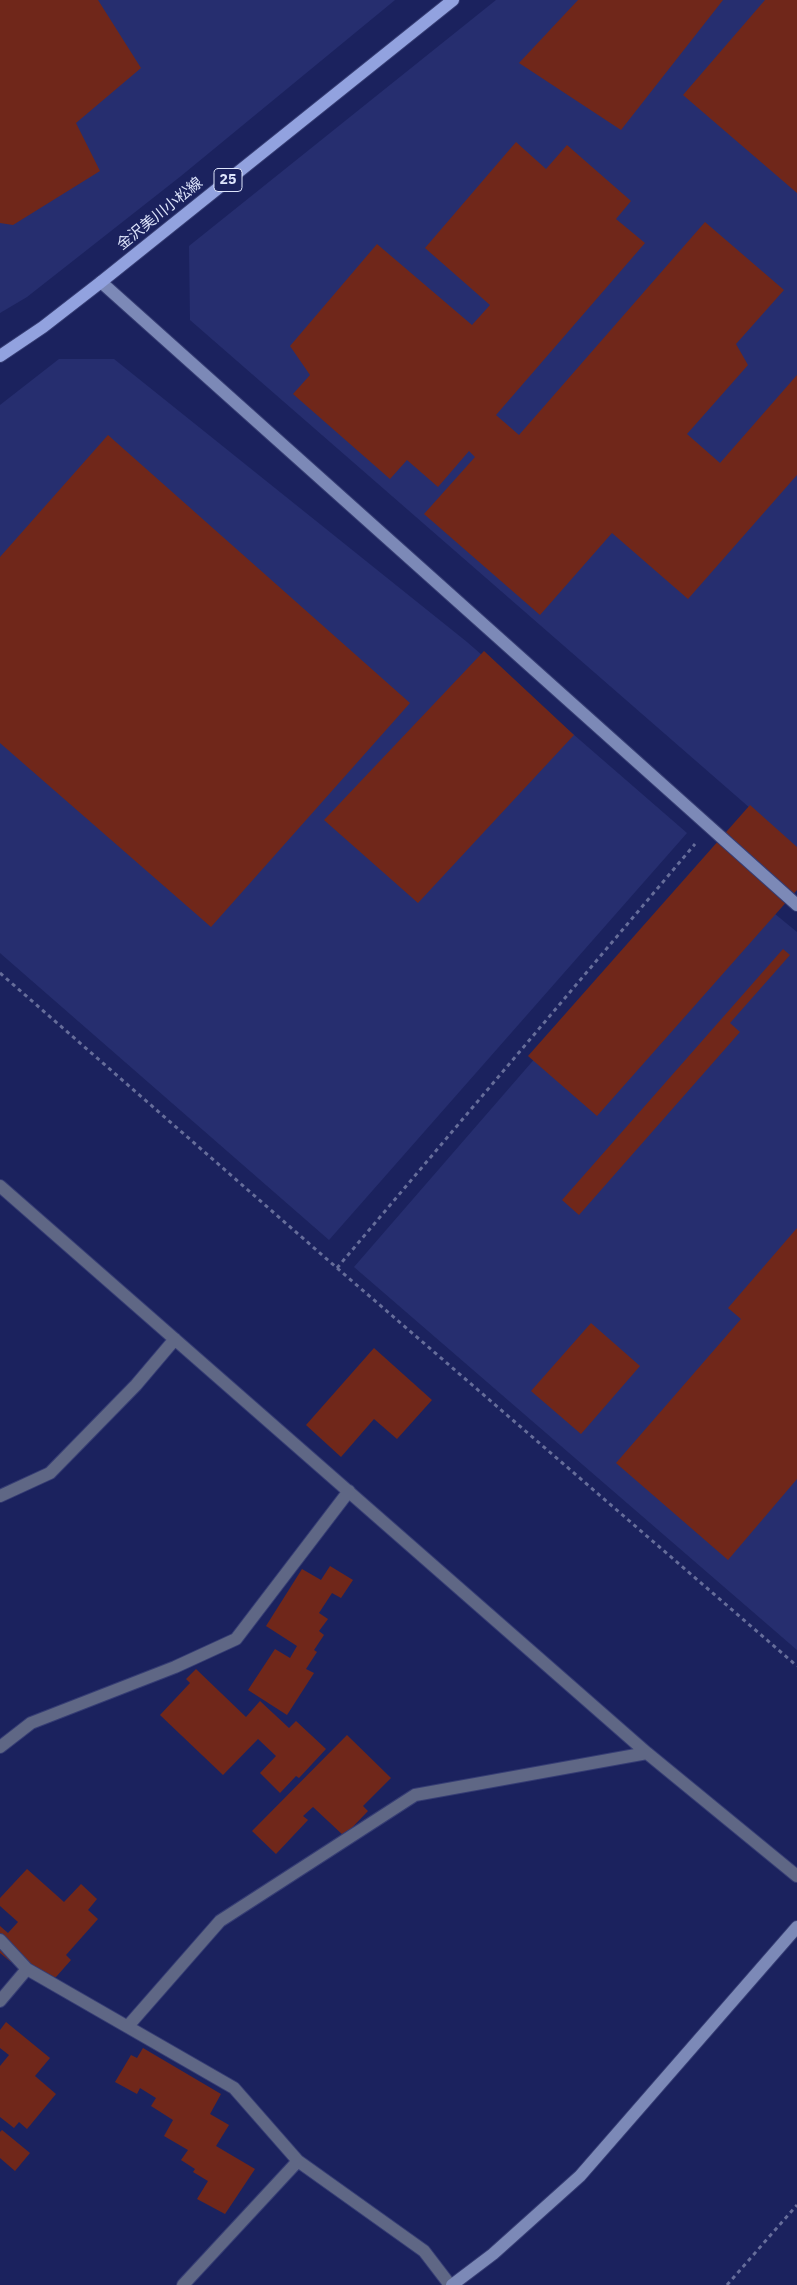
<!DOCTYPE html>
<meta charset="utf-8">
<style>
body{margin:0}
canvas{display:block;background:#1b225e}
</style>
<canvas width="797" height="2285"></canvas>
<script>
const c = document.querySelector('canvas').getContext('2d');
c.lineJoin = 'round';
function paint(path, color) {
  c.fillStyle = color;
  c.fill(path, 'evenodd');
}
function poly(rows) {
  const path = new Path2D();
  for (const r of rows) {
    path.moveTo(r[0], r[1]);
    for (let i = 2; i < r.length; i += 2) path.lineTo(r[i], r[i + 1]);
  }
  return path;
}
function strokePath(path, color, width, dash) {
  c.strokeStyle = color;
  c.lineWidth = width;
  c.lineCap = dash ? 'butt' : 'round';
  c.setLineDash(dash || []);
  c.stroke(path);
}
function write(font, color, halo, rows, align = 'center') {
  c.font = font + ' "IBM Plex Sans","Noto Sans JP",sans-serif';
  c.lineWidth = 4.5;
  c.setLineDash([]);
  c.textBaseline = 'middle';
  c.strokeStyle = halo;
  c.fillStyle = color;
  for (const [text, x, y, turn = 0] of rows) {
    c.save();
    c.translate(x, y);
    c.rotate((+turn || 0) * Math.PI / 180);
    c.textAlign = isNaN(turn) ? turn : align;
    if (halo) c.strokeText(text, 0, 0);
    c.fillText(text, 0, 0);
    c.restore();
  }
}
paint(poly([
 [0,0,395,0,181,176,27,297,0,313],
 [496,0,797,0,797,849,190,320,189,246],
 [59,359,114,359,467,642,687,833,329,1240,0,953,0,405],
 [708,859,797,932,797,1650,354,1267]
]), '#262e6f');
paint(poly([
 [0,0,98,0,141,68,76,123,100,171,13,225,0,223],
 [578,0,723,0,621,130,519,63],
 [765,0,797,0,797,193,683,95],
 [516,142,546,169,567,145,631,201,616,219,645,243,496,415,519,435,705,222,784,290,736,344,748,365,687,434,720,463,797,375,797,475,688,599,612,533,540,615,424,514,475,457,469,451,438,487,407,460,390,479,293,394,310,375,290,346,377,244,472,325,490,305,425,248],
 [108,435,410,703,211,927,0,743,0,557],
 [484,651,574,735,418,903,324,820],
 [750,805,797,847,797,890,597,1116,528,1056],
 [783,949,790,955,730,1023,740,1032,579,1215,562,1200],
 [797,1228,797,1479,728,1560,616,1463,741,1319,728,1308],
 [591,1323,640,1366,581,1434,531,1391],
 [374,1348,432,1400,397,1439,374,1419,341,1457,306,1425],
 [330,1566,353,1580,341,1598,332,1593,319,1613,328,1619,319,1631,324,1635,314,1650,317,1652,306,1669,314,1673,287,1715,248,1690,275,1649,290,1658,297,1646,266,1626,302,1569,321,1580],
 [196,1669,246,1717,260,1701,289,1728,296,1721,326,1749,299,1778,296,1776,280,1793,260,1773,276,1756,258,1739,223,1775,160,1715,190,1683,186,1679],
 [347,1735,391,1778,363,1806,368,1811,344,1836,313,1807,303,1816,308,1820,276,1854,252,1831],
 [27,1869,64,1902,81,1884,97,1899,88,1910,98,1919,66,1955,71,1960,56,1977,30,1976,13,1960,11,1962,0,1953,0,1926,8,1933,18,1922,0,1906,0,1898],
 [6,2022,50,2058,35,2076,56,2094,27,2129,19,2122,14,2128,0,2117,0,2066,9,2055,0,2048,0,2030],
 [143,2048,221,2094,210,2114,229,2125,216,2146,255,2169,225,2214,197,2199,208,2181,193,2172,195,2169,181,2160,188,2150,164,2136,173,2120,151,2106,156,2098,140,2088,137,2094,115,2082,131,2055,137,2058],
 [2,2130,30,2153,15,2171,0,2158,0,2132]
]), '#70271a');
const street = poly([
 [0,1186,647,1753,797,1876],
 [0,1496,50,1473,136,1385,175,1339],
 [0,1747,31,1723,175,1667,236,1639,349,1491],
 [0,1940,27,1969,234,2088,298,2161,424,2251,450,2285],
 [0,2001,27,1969],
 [128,2026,220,1921,415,1795,647,1753],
 [183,2285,298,2161]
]);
const secondary = poly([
 [101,282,797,905],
 [452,2285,493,2254,580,2176,797,1927]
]);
const primary = poly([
 [0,356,43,327,101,282,453,0]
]);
strokePath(street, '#363d74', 14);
strokePath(secondary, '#363d74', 14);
strokePath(primary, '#363d74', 14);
strokePath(poly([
 [0,973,337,1268,797,1666],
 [337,1268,695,844],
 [727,2285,797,2205]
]), '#666d9a', 3, [4, 4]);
strokePath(street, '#5f6785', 12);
strokePath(secondary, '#7c89b7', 12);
strokePath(primary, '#92a2df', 12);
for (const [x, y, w] of [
 [228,180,28]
]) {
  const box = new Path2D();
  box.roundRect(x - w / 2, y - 11.5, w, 23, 4);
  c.fillStyle = '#1b225e';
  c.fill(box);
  strokePath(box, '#dee5fc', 1);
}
write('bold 14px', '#dee5fc', null, [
 ["25",228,180]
]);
write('15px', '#dee5fc', '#1b225e', [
 ["金沢美川小松線",160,214,-39]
]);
</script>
